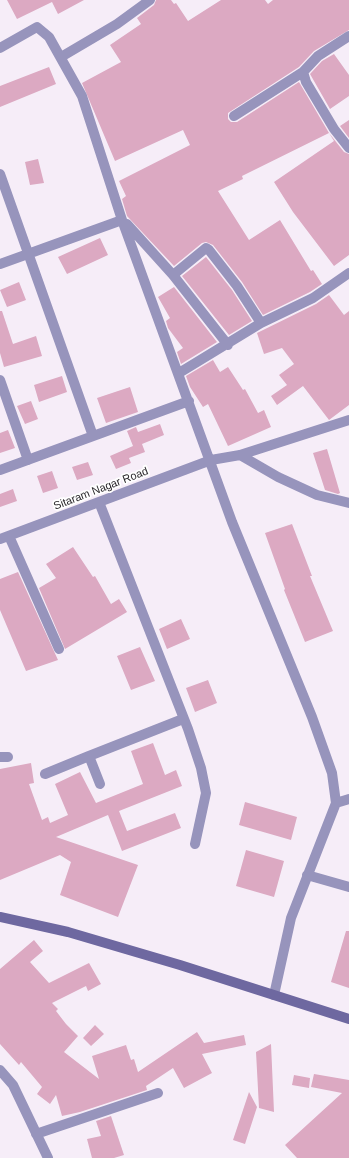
<!DOCTYPE html>
<style>
body{margin:0}
canvas{display:block;background:#f6edf8}
</style>
<canvas width="349" height="1158"></canvas>
<script>
const c = document.querySelector('canvas').getContext('2d');
c.lineJoin = 'round';
function paint(path, color) {
  c.fillStyle = color;
  c.fill(path, 'evenodd');
}
function poly(rows) {
  const path = new Path2D();
  for (const r of rows) {
    path.moveTo(r[0], r[1]);
    for (let i = 2; i < r.length; i += 2) path.lineTo(r[i], r[i + 1]);
  }
  return path;
}
function strokePath(path, color, width, dash) {
  c.strokeStyle = color;
  c.lineWidth = width;
  c.lineCap = dash ? 'butt' : 'round';
  c.setLineDash(dash || []);
  c.stroke(path);
}
function write(font, color, halo, rows, align = 'center') {
  c.font = font + ' Helvetica,sans-serif';
  c.lineWidth = 3.5;
  c.setLineDash([]);
  c.textBaseline = 'middle';
  c.strokeStyle = halo;
  c.fillStyle = color;
  for (const [text, x, y, turn = 0] of rows) {
    c.save();
    c.translate(x, y);
    c.rotate((+turn || 0) * Math.PI / 180);
    c.textAlign = isNaN(turn) ? turn : align;
    if (halo) c.strokeText(text, 0, 0);
    c.fillText(text, 0, 0);
    c.restore();
  }
}
paint(poly([
 [7,0,84,0,58,14,52,2,17,19],
 [156,0,171,0,174,4,176,3,188,21,221,0,265,0,268,4,273,0,349,0,349,30,314,51,299,67,228,113,228,119,231,122,237,122,299,82,329,133,242,176,243,179,218,191,249,240,280,220,311,271,313,270,322,284,310,292,263,315,242,282,213,245,206,242,202,243,174,266,127,216,122,199,126,196,119,181,190,145,183,130,115,161,82,83,121,62,110,45,141,24,137,18,154,5],
 [334,54,349,75,349,96,330,109,310,74,322,61],
 [49,67,56,84,0,107,0,86],
 [349,120,349,138,340,126],
 [329,133,344,152,349,154,349,255,334,266,293,212,274,182,334,141],
 [38,159,44,183,30,185,25,162],
 [100,238,108,255,67,274,58,257],
 [206,257,232,290,252,321,229,335,182,276],
 [19,282,26,300,7,307,0,290],
 [174,287,217,342,181,364,177,352,183,348,168,328,166,321,170,318,158,297],
 [329,295,344,315,349,311,349,405,329,420,303,386,277,405,271,396,287,385,279,375,294,364,282,348,264,354,257,333,316,304],
 [0,311,2,311,13,344,36,336,42,356,4,367,0,353],
 [213,360,220,372,228,367,243,390,245,389,258,413,264,410,271,427,228,446,208,404,203,407,190,387,186,376],
 [62,376,67,392,39,402,34,385],
 [130,387,138,412,106,423,97,398],
 [31,401,38,419,25,424,17,406],
 [160,424,164,435,142,444,145,452,129,458,131,463,116,469,110,456,133,446,127,431,136,427,138,432],
 [8,430,15,448,0,453,0,433],
 [327,449,340,493,338,494,325,490,313,453],
 [88,462,93,475,77,480,72,467],
 [52,471,58,488,43,493,37,476],
 [13,489,17,501,0,507,0,494],
 [292,524,312,576,310,576,333,631,305,642,284,590,285,589,265,533],
 [73,547,93,577,95,576,111,604,119,599,127,612,65,649,39,588,56,578,46,564],
 [18,572,58,660,26,671,0,610,0,579],
 [181,619,190,639,167,649,159,629],
 [140,647,155,681,131,690,117,656],
 [208,680,217,703,195,712,186,688],
 [153,743,165,775,176,770,182,786,119,811,127,831,175,813,181,828,122,851,108,815,56,837,138,865,118,917,60,895,71,862,60,855,0,880,0,769,31,763,34,783,29,784,42,820,48,817,50,823,68,815,55,784,80,772,96,803,143,784,131,751],
 [245,802,297,817,291,840,239,825],
 [246,850,284,861,274,897,236,886],
 [346,931,349,931,349,988,331,982],
 [34,940,43,951,30,962,49,983,89,963,101,984,88,991,86,986,52,1003,58,1009,56,1011,66,1024,78,1036,64,1052,99,1079,92,1056,126,1045,131,1060,134,1059,138,1072,197,1032,204,1043,244,1035,246,1045,202,1054,212,1073,184,1088,173,1068,146,1086,147,1090,80,1112,62,1116,56,1095,50,1104,37,1094,42,1087,21,1062,19,1065,0,1044,0,969],
 [95,1025,104,1034,91,1046,83,1038],
 [271,1044,274,1112,259,1108,256,1052],
 [314,1074,349,1080,349,1158,297,1158,285,1145,342,1093,311,1087],
 [294,1075,310,1078,309,1088,292,1085],
 [249,1092,257,1107,245,1144,233,1140],
 [111,1116,124,1155,114,1158,92,1158,87,1139,101,1136,96,1121]
]), '#dca9c2');
strokePath(poly([
 [349,36,318,56,303,72,306,82,334,129,349,148],
 [0,48,37,27,49,37,82,96,122,220,232,522,312,717,332,773,336,803,291,918,274,995],
 [61,57,117,24,150,0],
 [234,116,303,72],
 [0,174,93,436],
 [127,224,173,275,228,345],
 [0,264,122,220],
 [173,275,206,248,209,250,237,286,261,323],
 [179,373,261,323,313,298,349,273],
 [0,380,28,460],
 [240,455,278,477,317,495,349,503],
 [0,470,189,401],
 [99,502,188,729,201,768,206,793,195,844],
 [9,536,59,649],
 [0,539,211,460,240,455,349,420],
 [0,757,8,757],
 [45,774,89,756],
 [100,784,89,756,183,719],
 [336,803,349,799],
 [307,875,349,887],
 [0,1070,13,1085,48,1158],
 [36,1134,158,1093]
]), '#9794bc', 10);
strokePath(poly([
 [0,917,68,932,180,965,349,1019]
]), '#6e68a0', 10);
write('11px', '#272428', '#fff', [
 ["Sitaram Nagar Road",101,489,-21]
]);
</script>
